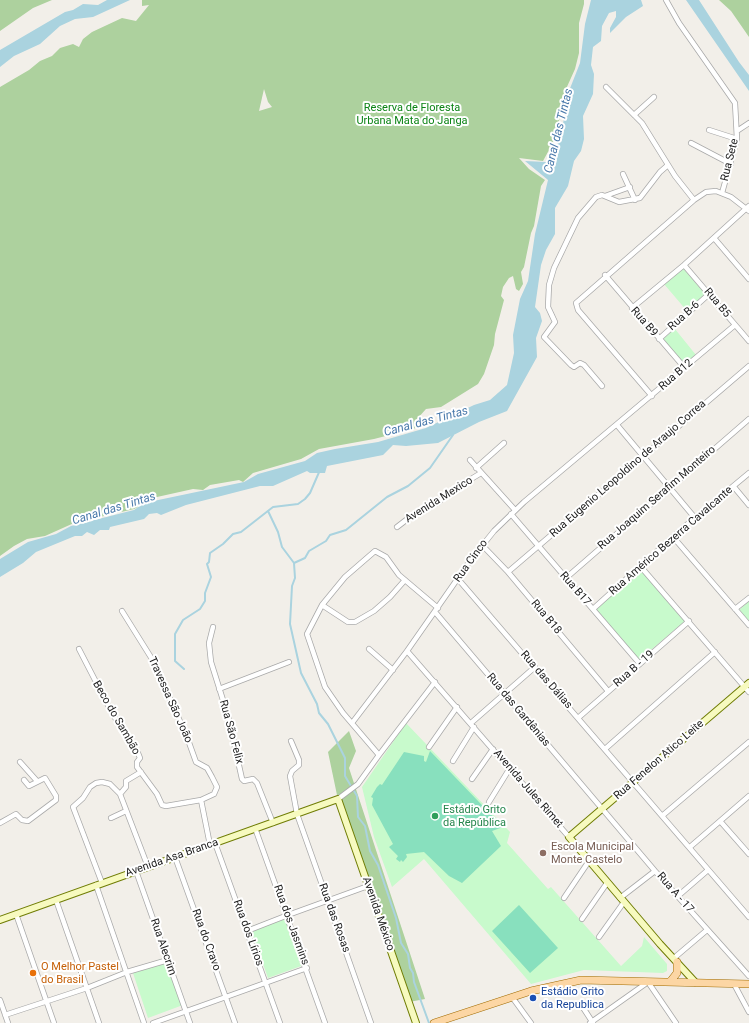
<!DOCTYPE html>
<meta charset="utf-8">
<style>
body{margin:0}
canvas{display:block;background:#f2efe9}
</style>
<canvas width="749" height="1023"></canvas>
<script>
const c = document.querySelector('canvas').getContext('2d');
c.lineJoin = 'round';
function paint(path, color) {
  c.fillStyle = color;
  c.fill(path, 'evenodd');
}
function poly(rows) {
  const path = new Path2D();
  for (const r of rows) {
    path.moveTo(r[0], r[1]);
    for (let i = 2; i < r.length; i += 2) path.lineTo(r[i], r[i + 1]);
  }
  return path;
}
function strokePath(path, color, width, dash) {
  c.strokeStyle = color;
  c.lineWidth = width;
  c.lineCap = dash ? 'butt' : 'round';
  c.setLineDash(dash || []);
  c.stroke(path);
}
function write(font, color, halo, rows, align = 'center') {
  c.font = font + ' Roboto,sans-serif';
  c.lineWidth = 4;
  c.setLineDash([]);
  c.textBaseline = 'middle';
  c.strokeStyle = halo;
  c.fillStyle = color;
  for (const [text, x, y, turn = 0] of rows) {
    c.save();
    c.translate(x, y);
    c.rotate((+turn || 0) * Math.PI / 180);
    c.textAlign = isNaN(turn) ? turn : align;
    if (halo) c.strokeText(text, 0, 0);
    c.fillText(text, 0, 0);
    c.restore();
  }
}
paint(poly([
 [0,0,52,0,33,8,0,31],
 [142,0,584,0,584,4,579,23,579,53,575,69,566,89,555,139,543,161,519,158,529,169,545,180,541,186,534,226,531,233,524,267,521,272,523,284,519,291,516,289,513,276,509,278,503,287,501,296,504,300,495,334,494,345,484,374,478,384,441,407,426,409,417,419,428,423,413,429,374,439,319,449,301,459,253,473,243,482,239,480,210,485,203,490,193,489,139,501,138,507,134,509,74,523,45,536,27,539,14,546,0,556,0,87,29,70,40,61,52,56,60,48,73,44,79,47,83,39,92,32,122,18,136,21,149,5,142,6],
 [264,89,268,102,272,107,259,111],
 [719,0,749,0,749,37,731,11],
 [349,731,356,751,349,768,425,999,409,1002,337,795,328,752]
]), '#add19e');
paint(poly([
 [683,268,706,295,687,311,664,284],
 [675,329,696,355,684,365,663,339],
 [641,570,685,621,639,660,594,608],
 [749,601,749,622,738,611],
 [406,723,510,832,507,843,548,889,551,887,621,966,642,946,644,937,667,964,667,971,663,973,584,970,531,984,424,859,392,887,374,837,362,787],
 [286,914,304,965,268,978,250,927],
 [166,957,183,1005,148,1018,132,970]
]), '#c8facc');
paint(poly([
 [430,751,503,827,492,831,501,846,462,883,449,876,424,852,406,854,407,857,403,862,401,860,400,862,396,859,398,856,389,847,393,844,372,805,373,798,371,797,377,787,380,784,382,785,404,752,424,756,424,761,426,762],
 [519,905,558,948,530,973,492,931]
]), '#88e0be');
paint(poly([
 [107,0,130,0,93,17,75,19,60,26,40,44,14,56,0,67,0,50,65,12,73,10,83,4,98,5],
 [591,0,641,0,643,6,626,17,610,33,610,28,616,17,616,11,609,13,602,26,601,41,593,47,591,65,594,74,593,94,583,116,584,139,581,151,574,161,568,186,555,208,555,234,546,250,541,265,535,307,540,313,542,321,536,338,537,357,507,411,479,422,438,443,406,446,393,445,383,455,327,466,325,473,310,473,307,471,273,486,260,486,186,505,161,515,157,513,149,514,144,519,110,527,109,530,100,530,94,535,87,532,82,536,75,536,36,552,23,563,0,577,0,559,28,542,56,534,71,526,134,510,144,503,244,482,258,474,305,461,317,453,335,449,378,442,426,428,474,405,490,400,507,385,514,353,513,335,520,299,528,281,535,234,548,180,525,161,546,162,560,140,569,91,580,63,585,24],
 [686,0,699,0,739,62,749,75,749,91]
]), '#aad3df');
strokePath(poly([
 [268,511,278,532,282,547,294,563],
 [184,669,175,661,175,634,183,620,200,609,205,601,205,593,211,577,207,564,209,562,210,553,223,544,233,534,241,532,273,507,298,504,305,499,310,493,320,470],
 [429,1023,414,982,413,973,410,968,408,954,401,943,396,918,378,865,370,851,365,826,358,817,357,796,345,776,345,758,328,724,319,713,317,704,301,673,290,624,292,586,295,578,294,563,305,558,309,551,326,541,330,535,346,530,387,497,408,486,430,468,453,435]
]), '#aad3df', 2);
const street = poly([
 [666,0,679,23,735,103,737,139,722,193],
 [606,87,642,123,675,176,694,200],
 [634,115,654,97],
 [709,130,737,139],
 [737,131,749,123],
 [691,143,731,164],
 [623,174,635,200],
 [605,196,630,187],
 [714,238,749,279],
 [684,265,749,341],
 [605,275,684,367],
 [632,308,684,265,749,206],
 [659,339,709,294],
 [602,386,584,365,580,363,574,367,571,365,544,337,555,322,548,307,549,285,554,268,578,218,596,197,602,195,619,202,640,198,660,172,668,165],
 [652,396,578,310,576,303,694,200,706,192,716,191,731,197,749,211],
 [617,425,695,518],
 [470,460,515,510],
 [476,468,504,443],
 [734,487,749,505],
 [511,514,640,664],
 [397,527,410,517,439,502,448,493,481,473],
 [674,538,749,625],
 [482,545,508,572,608,691],
 [641,567,749,692],
 [508,572,749,366],
 [566,578,749,419],
 [458,579,749,917],
 [322,605,348,622,355,622,374,611,390,597,405,580],
 [593,609,684,527,749,473],
 [735,609,749,598],
 [435,612,655,871,749,976],
 [213,627,209,643,211,662,228,716,242,779,244,781,253,779,257,783,273,823],
 [79,649,112,713,138,753,140,758,137,762,137,767,157,794,162,805,166,806,201,800,214,794,217,787,212,777,207,768,196,762,187,737,152,659,122,611],
 [369,649,393,670],
 [407,651,569,837],
 [435,682,379,755,343,713,325,687,307,634,322,605,345,577,375,551,386,557,399,575,438,608],
 [219,689,289,662],
 [578,718,689,621],
 [352,723,407,651,470,561,494,531,524,502,735,325],
 [471,723,535,667],
 [291,741,299,760,299,765,292,771,290,776,297,814,371,1023],
 [429,747,457,707],
 [605,749,715,652],
 [453,761,474,727],
 [20,762,37,781],
 [472,779,493,749],
 [120,794,126,787,126,781,141,772],
 [338,799,358,784,379,755],
 [201,800,210,845],
 [489,802,510,768],
 [662,816,749,742],
 [111,818,126,811],
 [720,821,749,854],
 [0,823,16,814,22,820,28,821,56,800,56,796,45,778,29,786,24,780],
 [255,828,325,1023],
 [215,843,280,1023],
 [690,847,749,796],
 [175,857,235,1023],
 [136,871,190,1023],
 [102,883,73,807,83,798,90,787,96,783,102,782,110,784,120,794,148,867],
 [96,885,144,1023],
 [678,896,708,870],
 [564,898,589,861],
 [620,898,655,871],
 [56,900,99,1023],
 [16,914,54,1023],
 [582,919,607,883],
 [247,931,288,915,368,886],
 [599,937,624,902],
 [674,958,707,930],
 [734,984,749,1012],
 [512,997,531,1023],
 [0,1000,8,1023],
 [582,1006,593,1023],
 [5,1015,87,988,127,972,168,960],
 [153,1023,307,968],
 [590,1023,648,982,676,1023]
]);
const secondary = poly([
 [0,920,338,799,416,1023],
 [695,982,660,944,569,837,749,683]
]);
const primary = poly([
 [670,982,677,973,677,962],
 [434,1023,531,991,581,980,749,984]
]);
strokePath(street, '#a9a9a9', 6);
strokePath(secondary, '#707d05', 8);
strokePath(primary, '#a06b00', 8);
strokePath(street, '#fff', 4.5);
strokePath(secondary, '#f7fabf', 6);
strokePath(primary, '#fcd6a4', 7);
for (const [x, y, r, color] of [
 [435,816,4,"#2e9e5b"],
 [543,853,4,"#8d6e63"],
 [33,973,4,"#e8710a"],
 [533,998,4,"#1a4fb4"]
]) {
  const dot = new Path2D();
  dot.arc(x, y, r, 0, 2 * Math.PI);
  c.fillStyle = color;
  c.fill(dot);
  strokePath(dot, '#fff', 1.5);
}
write('11px', '#0c8416', '#fff', [
 ["Reserva de Floresta",412,108],
 ["Urbana Mata do Janga",412,121]
]);
write('11px', '#222', '#fff', [
 ["Rua Sete",730,160,-76],
 ["Rua B5",717,303,50],
 ["Rua B-6",684,316,-42],
 ["Rua B9",644,322,49],
 ["Rua B12",676,375,-41],
 ["Rua Eugenio Leopoldino de Araujo Correa",628,469,-41],
 ["Rua Joaquim Serafim Monteiro",657,498,-41],
 ["Avenida Mexico",439,500,-32],
 ["Rua Américo Bezerra Cavalcante",671,541,-41],
 ["Rua Cinco",471,561,-54],
 ["Rua B17",575,589,49],
 ["Rua B18",546,617,50],
 ["Rua B - 19",634,669,-41],
 ["Rua das Dálias",546,680,49],
 ["Travessa São João",170,700,66],
 ["Rua das Gardênias",518,710,50],
 ["Beco do Sambão",116,718,60],
 ["Rua São Felix",231,732,75],
 ["Rua Fenelon Atico Leite",659,760,-41],
 ["Avenida Jules Rimet",528,789,49],
 ["Avenida Asa Branca",172,858,-19],
 ["Rua A - 17",675,893,49],
 ["Avenida México",378,914,71],
 ["Rua das Rosas",334,918,70],
 ["Rua dos Jasmins",291,925,70],
 ["Rua dos Lírios",248,933,70],
 ["Rua do Cravo",206,940,70],
 ["Rua Alecrim",163,947,71]
]);
write('11px', '#27864d', '#fff', [
 ["Estádio Grito",443,810],
 ["da República",443,823]
], 'left');
write('11px', '#785e54', '#fff', [
 ["Escola Municipal",551,847],
 ["Monte Castelo",551,860]
], 'left');
write('11px', '#c56008', '#fff', [
 ["O Melhor Pastel",41,967],
 ["do Brasil",41,980]
], 'left');
write('11px', '#164399', '#fff', [
 ["Estádio Grito",541,992],
 ["da Republica",541,1005]
], 'left');
write('italic 12px', '#4a7aab', '#fff', [
 ["Canal das Tintas",559,131,-76],
 ["Canal das Tintas",426,422,-15],
 ["Canal das Tintas",114,509,-17]
]);
</script>
